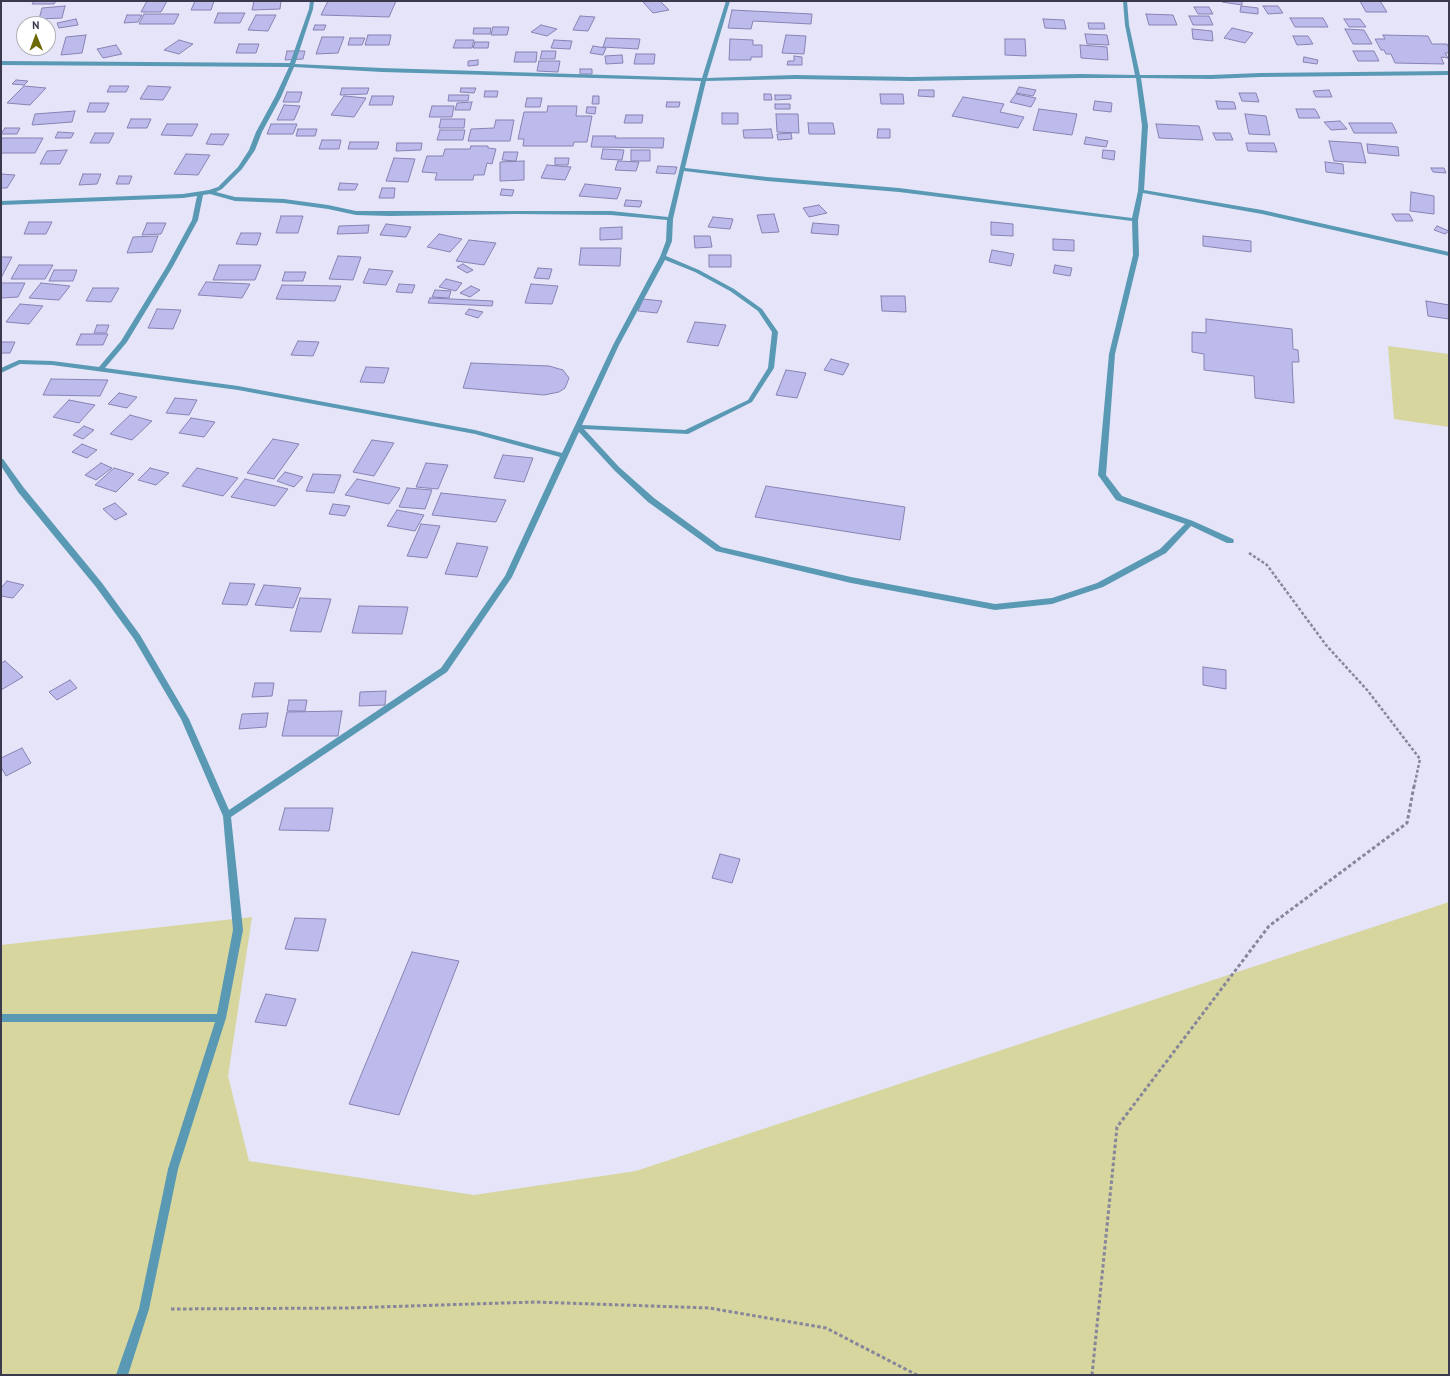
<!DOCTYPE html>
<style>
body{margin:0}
#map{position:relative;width:1450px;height:1376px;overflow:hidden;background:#e5e4f9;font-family:"PT Sans",sans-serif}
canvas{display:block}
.frame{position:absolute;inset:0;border:2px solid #3a394d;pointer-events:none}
.north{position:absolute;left:16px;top:16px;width:40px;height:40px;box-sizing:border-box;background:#fff;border:1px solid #b0b0b8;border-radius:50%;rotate:359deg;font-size:11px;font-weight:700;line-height:16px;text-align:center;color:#3a394d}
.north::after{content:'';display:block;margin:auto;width:14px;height:18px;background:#6b6903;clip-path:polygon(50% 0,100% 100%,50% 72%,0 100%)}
</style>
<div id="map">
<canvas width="1450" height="1376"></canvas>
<div class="frame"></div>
<div class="north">N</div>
</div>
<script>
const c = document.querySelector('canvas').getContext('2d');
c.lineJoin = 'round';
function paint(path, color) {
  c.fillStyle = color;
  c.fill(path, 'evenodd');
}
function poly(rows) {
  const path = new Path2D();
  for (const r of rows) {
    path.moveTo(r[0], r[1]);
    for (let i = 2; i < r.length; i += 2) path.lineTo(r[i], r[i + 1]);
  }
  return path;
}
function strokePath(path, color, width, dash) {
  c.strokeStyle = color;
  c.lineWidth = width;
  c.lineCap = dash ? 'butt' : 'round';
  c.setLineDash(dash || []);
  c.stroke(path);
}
paint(poly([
 [1388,346,1449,354,1449,427,1394,419],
 [1449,902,1449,1375,1,1375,1,945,252,917,228,1076,249,1161,474,1195,636,1171]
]), '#d6d69e');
const building = poly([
 [34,1,56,1,54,4,32,4,34,1],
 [147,1,167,1,161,12,141,12,147,1],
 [195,1,214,1,211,10,191,10,195,1],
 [254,1,281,1,280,9,252,10,254,1],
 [328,1,396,1,389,17,321,15,328,1],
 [650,1,660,1,669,10,653,13,643,2,650,1],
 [1223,1,1242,1,1242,5,1222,2,1223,1],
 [1360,1,1380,1,1387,12,1366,12,1360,1],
 [65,6,62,18,39,19,42,8,65,6],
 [1241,6,1258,8,1258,14,1240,12,1241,6],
 [1263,6,1278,6,1283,13,1268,14,1263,6],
 [1194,7,1209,7,1213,14,1198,14,1194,7],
 [732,10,812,14,811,24,753,21,751,29,728,28,732,10],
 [218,13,245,13,240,23,214,23,218,13],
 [144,14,179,14,174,24,139,24,144,14],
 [1146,14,1173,15,1177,25,1149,25,1146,14],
 [127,15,142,15,138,22,124,23,127,15],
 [256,15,276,15,268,31,248,30,256,15],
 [580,16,595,17,588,31,573,30,580,16],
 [1189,16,1209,16,1213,25,1193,25,1189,16],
 [1290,18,1323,18,1328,27,1295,27,1290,18],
 [76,19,78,25,59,28,57,23,76,19],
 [1043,19,1064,20,1066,29,1045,28,1043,19],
 [1344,19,1360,19,1366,27,1349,27,1344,19],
 [1088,23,1104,23,1105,29,1089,29,1088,23],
 [315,25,326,25,324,30,313,30,315,25],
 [541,25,557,29,547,36,531,32,541,25],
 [493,27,509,27,507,35,491,35,493,27],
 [474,28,491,28,490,34,473,34,474,28],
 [1232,28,1253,33,1245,43,1224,38,1232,28],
 [1192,29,1212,31,1213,41,1193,39,1192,29],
 [1345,29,1364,30,1372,44,1353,44,1345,29],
 [1085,34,1107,35,1109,45,1087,44,1085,34],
 [86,35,82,53,61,55,66,37,86,35],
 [368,35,391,35,389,45,365,45,368,35],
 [786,35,806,36,804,54,782,53,786,35],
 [1383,35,1428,36,1432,44,1447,44,1449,48,1449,53,1445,53,1448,58,1441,57,1444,64,1395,63,1391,54,1386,54,1384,50,1381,50,1375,39,1385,39,1383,35],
 [1293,36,1308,36,1313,44,1297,45,1293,36],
 [322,37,344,37,338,53,316,54,322,37],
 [350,38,365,38,362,45,348,45,350,38],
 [606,38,640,39,638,49,603,47,606,38],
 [730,39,753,40,753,45,762,45,762,57,751,57,751,60,729,60,730,39],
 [1005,39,1025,39,1026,56,1005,55,1005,39],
 [179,40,193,44,179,54,164,50,179,40],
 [456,40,474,40,472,48,453,48,456,40],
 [554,40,572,41,570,49,551,48,554,40],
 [475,42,489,42,488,48,473,48,475,42],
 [239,44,259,44,256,53,236,53,239,44],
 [116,45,122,54,103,58,97,49,116,45],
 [1080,45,1107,47,1108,60,1081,58,1080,45],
 [593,46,606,48,603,55,590,53,593,46],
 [287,51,305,51,303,59,285,60,287,51],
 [542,51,556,51,555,59,540,59,542,51],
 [1353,51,1374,51,1379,61,1358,61,1353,51],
 [516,52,537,52,536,62,514,62,516,52],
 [636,54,655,54,654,64,634,64,636,54],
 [622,55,623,63,606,64,605,56,622,55],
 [794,56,802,57,802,65,787,65,788,61,794,61,794,56],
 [1304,57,1318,60,1317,64,1303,62,1304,57],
 [478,60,478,65,468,66,468,61,478,60],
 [539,61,560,61,558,72,537,71,539,61],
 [580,69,592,69,592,74,580,74,580,69],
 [16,80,28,81,24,85,12,84,16,80],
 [24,86,46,88,30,105,7,103,24,86],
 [110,86,129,86,126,92,107,92,110,86],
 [148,86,171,87,163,100,140,99,148,86],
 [1019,87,1036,90,1033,96,1016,93,1019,87],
 [342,88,369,88,367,94,340,95,342,88],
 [461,88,476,88,474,93,460,92,461,88],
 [919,90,934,90,934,97,918,96,919,90],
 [1329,90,1332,97,1316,97,1313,91,1329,90],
 [485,91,498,91,497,97,484,97,485,91],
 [287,92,302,92,299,102,283,102,287,92],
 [1239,93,1256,93,1259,102,1242,101,1239,93],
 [764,94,771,94,772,100,764,100,764,94],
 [880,94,903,94,904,104,881,104,880,94],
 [1016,94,1036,98,1031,107,1010,102,1016,94],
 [449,95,469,95,468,101,448,101,449,95],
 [775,95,791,95,791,99,775,100,775,95],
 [344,96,366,98,354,117,331,115,344,96],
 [372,96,394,96,392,105,369,105,372,96],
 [593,96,599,96,599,104,592,104,593,96],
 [963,97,1004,104,1000,112,1024,117,1018,128,952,116,963,97],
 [527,98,542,98,540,107,525,107,527,98],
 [1095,101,1112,103,1111,112,1093,110,1095,101],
 [1216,101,1234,102,1236,109,1218,109,1216,101],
 [472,102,470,110,455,110,457,103,472,102],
 [667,102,680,102,679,107,666,107,667,102],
 [90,103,109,103,105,112,87,112,90,103],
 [775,104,790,104,790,109,775,109,775,104],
 [284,105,300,106,294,120,277,120,284,105],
 [432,106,454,106,452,117,429,117,432,106],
 [548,106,577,106,576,116,592,116,587,142,574,142,573,146,523,146,524,139,518,139,524,112,547,112,548,106],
 [587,107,596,107,595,114,586,113,587,107],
 [1039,109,1077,114,1072,135,1033,130,1039,109],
 [1296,109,1315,109,1320,118,1299,118,1296,109],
 [75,111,72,122,32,125,35,114,75,111],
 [722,113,738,113,738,124,722,124,722,113],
 [776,114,798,114,799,133,777,132,776,114],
 [1245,114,1266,116,1270,135,1249,134,1245,114],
 [626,115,643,115,642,123,624,123,626,115],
 [131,119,151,119,147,128,127,128,131,119],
 [441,119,465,119,464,128,439,128,441,119],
 [496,120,514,120,510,141,468,141,471,129,494,128,496,120],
 [1340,121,1347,129,1331,130,1324,122,1340,121],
 [808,123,833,123,835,134,809,134,808,123],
 [1349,123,1392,123,1397,133,1354,133,1349,123],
 [167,124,198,124,192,136,161,135,167,124],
 [271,124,297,124,293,134,267,134,271,124],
 [1156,124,1199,126,1203,140,1159,138,1156,124],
 [5,128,20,128,17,134,1,134,5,128],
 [298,129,317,129,315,136,296,136,298,129],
 [771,129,773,138,744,138,743,130,771,129],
 [878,129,890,129,890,138,877,138,878,129],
 [440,130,465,130,463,140,437,140,440,130],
 [58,132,74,133,71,138,55,138,58,132],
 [95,133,114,133,109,143,90,143,95,133],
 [791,133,792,139,778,140,777,134,791,133],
 [1213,133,1230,133,1233,140,1216,140,1213,133],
 [211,134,229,134,223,145,206,144,211,134],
 [593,136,616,136,615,138,664,138,663,148,591,147,593,136],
 [1086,137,1108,141,1106,147,1084,144,1086,137],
 [1,138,43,138,35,153,1,153,1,138],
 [322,140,341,140,339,149,319,149,322,140],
 [1329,141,1361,143,1366,163,1334,161,1329,141],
 [350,142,379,142,377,149,348,149,350,142],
 [397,143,422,143,421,150,396,151,397,143],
 [1246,143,1274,143,1277,152,1248,151,1246,143],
 [1367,144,1398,147,1399,156,1368,153,1367,144],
 [471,146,488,146,488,148,496,149,492,164,487,163,484,175,474,175,473,180,435,180,437,173,422,172,427,156,443,156,445,149,470,149,471,146],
 [603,149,624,150,622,160,601,159,603,149],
 [67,150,60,164,40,164,47,151,67,150],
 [631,150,650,150,650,161,631,161,631,150],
 [1103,150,1115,151,1114,160,1102,158,1103,150],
 [504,152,518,152,516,161,502,160,504,152],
 [186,154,210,155,198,175,174,174,186,154],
 [394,158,415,159,408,182,386,181,394,158],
 [555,158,569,158,568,165,555,165,555,158],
 [524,161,524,180,500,181,500,162,524,161],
 [618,161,639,162,636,171,615,170,618,161],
 [1325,162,1343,164,1344,174,1326,172,1325,162],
 [547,165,571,167,565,180,541,178,547,165],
 [658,166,677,167,675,174,656,173,658,166],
 [1431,168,1444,168,1446,173,1433,172,1431,168],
 [1,174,15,175,7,188,1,188,1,174],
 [83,174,101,174,97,184,79,185,83,174],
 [119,176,132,176,129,184,116,184,119,176],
 [340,183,358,184,355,190,338,190,340,183],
 [585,184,621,188,617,199,579,196,585,184],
 [382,188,395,188,394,198,379,198,382,188],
 [502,189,514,190,512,196,500,195,502,189],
 [1411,192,1434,196,1434,214,1410,211,1411,192],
 [626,200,642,201,640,207,624,206,626,200],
 [819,205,827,213,809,217,803,208,819,205],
 [774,214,779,232,762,233,757,215,774,214],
 [1392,214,1409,214,1413,221,1396,221,1392,214],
 [281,216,303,216,298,233,276,233,281,216],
 [713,217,733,219,730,229,708,227,713,217],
 [29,222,52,222,46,234,24,234,29,222],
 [991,222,1013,224,1013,236,991,235,991,222],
 [147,223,166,223,161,234,142,235,147,223],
 [813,223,839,225,838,235,811,233,813,223],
 [386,224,411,227,406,237,380,235,386,224],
 [369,225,368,233,337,234,339,226,369,225],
 [1437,226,1449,231,1445,234,1434,230,1437,226],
 [622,227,622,239,600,240,600,228,622,227],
 [241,233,261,233,257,245,236,244,241,233],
 [439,234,462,239,450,252,427,247,439,234],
 [158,236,152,252,127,253,133,237,158,236],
 [694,236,710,236,712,247,695,248,694,236],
 [1203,236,1251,241,1251,252,1203,246,1203,236],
 [1053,239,1074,240,1074,251,1053,250,1053,239],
 [469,240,496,243,484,265,456,261,469,240],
 [581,248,621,248,620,266,579,265,581,248],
 [992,250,1014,254,1011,266,989,262,992,250],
 [709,255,731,255,731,267,709,267,709,255],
 [338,256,361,257,353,280,329,279,338,256],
 [1,257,12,257,1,278,1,257],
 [463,264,473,270,467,273,457,267,463,264],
 [19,265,53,265,45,279,11,279,19,265],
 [219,265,261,265,255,280,213,280,219,265],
 [1055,265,1072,268,1070,276,1053,273,1055,265],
 [538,268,552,269,549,279,534,278,538,268],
 [369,269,393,271,386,285,363,283,369,269],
 [54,270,77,270,73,281,49,281,54,270],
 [285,272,306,272,303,281,282,281,285,272],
 [446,279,462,283,456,291,439,287,446,279],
 [206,282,250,284,242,298,198,295,206,282],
 [1,283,25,283,18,297,1,298,1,283],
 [41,283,70,286,59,300,29,298,41,283],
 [399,284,415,285,412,293,396,292,399,284],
 [531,284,558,286,552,304,525,303,531,284],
 [282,285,341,286,335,301,276,299,282,285],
 [471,286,480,290,470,297,460,293,471,286],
 [93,288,119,288,111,302,86,301,93,288],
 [435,290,451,291,449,298,432,297,435,290],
 [881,296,905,296,906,312,882,311,881,296],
 [430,298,493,301,492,306,428,303,430,298],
 [643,299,662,301,657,313,638,311,643,299],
 [1426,301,1449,305,1449,319,1428,316,1426,301],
 [20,304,43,306,29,324,6,322,20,304],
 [157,309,181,310,173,329,148,328,157,309],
 [469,309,483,312,478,318,465,314,469,309],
 [1206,319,1292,329,1293,349,1298,350,1299,362,1292,362,1294,403,1255,398,1254,376,1204,370,1204,354,1192,352,1192,332,1206,333,1206,319],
 [695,322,726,325,718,346,687,342,695,322],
 [97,325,109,325,106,333,94,333,97,325],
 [81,334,108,334,103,345,76,345,81,334],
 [298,341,319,342,313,356,291,355,298,341],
 [1,342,15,342,10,353,1,353,1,342],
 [831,359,849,364,843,375,824,370,831,359],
 [471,363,549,366,563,370,569,378,565,388,559,392,544,395,463,388,471,363],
 [366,367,389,368,384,383,360,382,366,367],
 [786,370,806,373,797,398,776,395,786,370],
 [51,379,108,380,100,396,43,395,51,379],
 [119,393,137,397,127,408,108,404,119,393],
 [175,398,197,400,189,415,166,413,175,398],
 [69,400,95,405,79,423,53,417,69,400],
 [130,415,152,421,132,440,110,434,130,415],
 [191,418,215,422,204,437,179,433,191,418],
 [84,426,94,430,83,439,73,435,84,426],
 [273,439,299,444,274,479,247,473,273,439],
 [372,440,394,443,374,476,353,472,372,440],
 [82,444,97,450,87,458,72,452,82,444],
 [503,455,533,458,524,482,494,478,503,455],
 [101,463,112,468,96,480,85,475,101,463],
 [426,463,448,465,438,489,416,487,426,463],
 [114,468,134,474,116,492,95,485,114,468],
 [150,468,169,473,156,485,138,480,150,468],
 [197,468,238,478,223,496,182,486,197,468],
 [285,472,303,477,294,487,277,481,285,472],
 [313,474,341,475,334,493,306,491,313,474],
 [245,479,288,489,275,506,231,497,245,479],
 [357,479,400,488,389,504,345,495,357,479],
 [766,486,905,507,900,540,755,517,766,486],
 [407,488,432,490,425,509,399,507,407,488],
 [441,493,506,500,496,522,432,515,441,493],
 [115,503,127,514,115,520,103,509,115,503],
 [333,504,350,506,345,516,329,514,333,504],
 [397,510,424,515,415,531,387,526,397,510],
 [421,524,440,526,427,558,407,556,421,524],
 [457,543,488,547,477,577,445,574,457,543],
 [7,581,24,585,13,598,1,596,1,588,7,581],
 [230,583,255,584,247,605,222,604,230,583],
 [264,585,301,588,293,608,255,605,264,585],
 [300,598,331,599,321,632,290,631,300,598],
 [359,606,408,607,402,634,352,633,359,606],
 [5,661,23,677,1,690,1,663,5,661],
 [1203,667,1226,670,1226,689,1203,685,1203,667],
 [70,680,77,688,57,700,49,692,70,680],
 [255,683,274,683,272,696,252,697,255,683],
 [386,691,385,705,359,706,360,692,386,691],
 [289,700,307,700,305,711,287,711,289,700],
 [342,711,338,736,282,736,287,712,342,711],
 [268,713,266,727,239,729,242,714,268,713],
 [22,748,31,763,6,776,1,767,1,758,22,748],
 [285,808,333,808,329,831,279,830,285,808],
 [720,854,740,859,732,883,712,878,720,854],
 [295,918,326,919,318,951,285,949,295,918],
 [412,952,459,961,399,1115,349,1104,412,952],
 [266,994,296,999,286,1026,255,1022,266,994]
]);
paint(building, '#bdbaec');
strokePath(building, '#8783b3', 1);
strokePath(poly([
 [1249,553,1267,565,1326,645,1368,691,1420,759,1414,787]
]), '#87869b', 2.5, [3, 2]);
strokePath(poly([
 [171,1309,347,1308,535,1302,709,1308,826,1328,917,1375],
 [1092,1375,1117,1127,1269,926,1407,823,1414,786]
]), '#87869b', 3, [3.5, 2.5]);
paint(poly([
 [310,1,314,1,313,9,295,64,382,68,702,78,726,1,730,1,707,78,795,75,911,77,1081,74,1135,75,1125,25,1123,1,1127,1,1129,25,1140,75,1211,75,1260,73,1449,71,1449,75,1260,77,1211,79,1141,78,1148,126,1144,190,1262,210,1449,252,1449,256,1262,214,1143,193,1138,220,1139,255,1115,354,1106,475,1122,496,1193,521,1233,539,1234,541,1233,543,1227,543,1191,526,1166,553,1103,587,1052,604,995,610,851,583,716,551,648,502,615,471,579,432,512,577,447,672,231,817,243,930,226,1018,178,1169,149,1309,128,1375,116,1375,139,1309,168,1169,215,1022,1,1022,1,1014,217,1014,233,930,223,816,181,719,134,639,96,587,18,492,1,466,1,459,3,459,24,488,102,583,140,635,189,719,229,810,441,668,505,576,560,457,475,434,238,390,52,365,20,364,1,373,1,368,19,360,52,361,99,367,121,341,167,266,192,220,197,196,183,198,1,205,1,201,183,194,209,190,218,187,238,167,249,150,256,132,275,97,289,67,1,65,1,61,290,63,309,9,310,1],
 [294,67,382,72,701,81,668,217,611,211,356,211,328,205,284,199,235,197,216,192,222,189,242,169,255,150,262,132,281,97,294,67],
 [1081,78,1136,78,1142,126,1138,191,1132,218,899,188,767,177,685,168,706,81,795,79,911,81,1081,78],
 [684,171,767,181,899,192,1132,221,1133,255,1109,354,1098,475,1116,500,1185,524,1160,549,1097,583,1052,598,995,604,851,577,721,547,654,498,619,467,584,429,688,434,752,402,774,368,778,332,762,309,734,289,699,270,666,256,672,241,673,219,684,171],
 [210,194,235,201,284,203,328,209,356,215,390,216,517,214,611,215,667,220,666,241,660,257,613,345,562,453,475,430,238,386,105,368,127,342,173,266,198,220,203,195,210,194],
 [665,260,695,272,730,291,758,311,772,332,768,368,748,400,685,430,582,425,619,345,665,260]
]), '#5a99b4');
</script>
